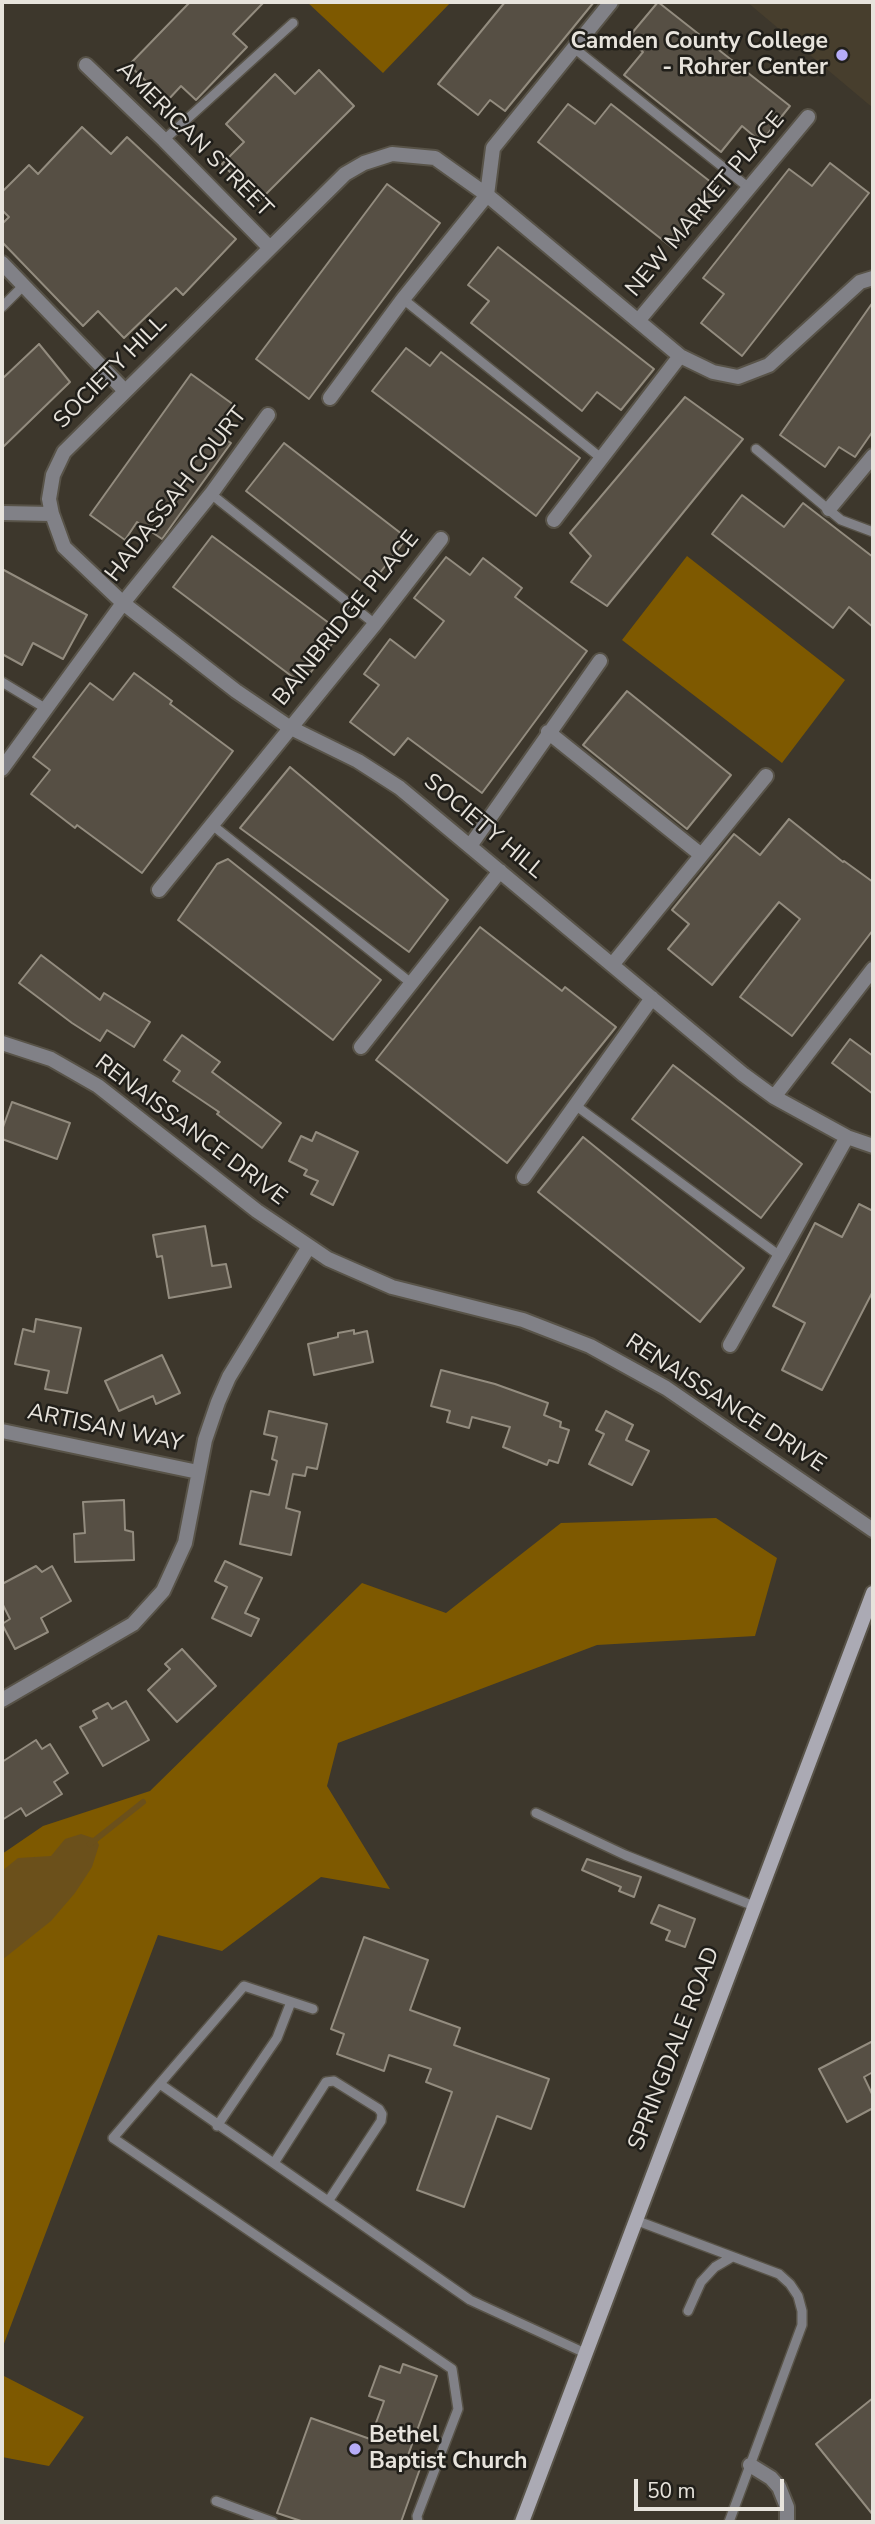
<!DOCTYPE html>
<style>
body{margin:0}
#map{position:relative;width:875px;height:2524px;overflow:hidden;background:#3d372c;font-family:"Nunito Sans",sans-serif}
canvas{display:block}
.frame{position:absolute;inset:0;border:4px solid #e7e3dc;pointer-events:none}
.scale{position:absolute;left:634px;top:2479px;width:150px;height:32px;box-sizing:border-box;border:4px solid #e7e3dc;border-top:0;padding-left:9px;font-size:21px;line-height:24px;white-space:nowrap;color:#e7e3dc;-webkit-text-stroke:5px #211f1a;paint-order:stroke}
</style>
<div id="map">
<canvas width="875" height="2524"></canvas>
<div class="frame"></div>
<div class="scale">50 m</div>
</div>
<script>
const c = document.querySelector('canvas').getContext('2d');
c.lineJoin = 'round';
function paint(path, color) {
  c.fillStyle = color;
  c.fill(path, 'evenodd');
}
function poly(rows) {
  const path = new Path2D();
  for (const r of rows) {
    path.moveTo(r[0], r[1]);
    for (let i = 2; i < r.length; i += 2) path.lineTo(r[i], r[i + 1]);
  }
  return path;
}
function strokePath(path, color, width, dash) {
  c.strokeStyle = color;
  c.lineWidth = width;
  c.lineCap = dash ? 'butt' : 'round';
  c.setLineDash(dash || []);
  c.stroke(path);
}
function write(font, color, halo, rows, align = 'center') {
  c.font = font + ' "Nunito Sans",sans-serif';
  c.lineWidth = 5;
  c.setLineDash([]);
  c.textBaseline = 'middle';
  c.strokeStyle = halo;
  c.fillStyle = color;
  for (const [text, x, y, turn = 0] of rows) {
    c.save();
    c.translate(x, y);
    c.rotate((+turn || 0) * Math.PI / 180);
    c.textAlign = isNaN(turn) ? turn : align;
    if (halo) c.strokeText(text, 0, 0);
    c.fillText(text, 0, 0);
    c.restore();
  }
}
paint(poly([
 [747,2,873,2,873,108]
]), '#473e2d');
paint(poly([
 [307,2,451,2,383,73],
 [687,556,845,680,782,763,622,640],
 [716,1518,777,1558,755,1636,597,1645,338,1743,327,1786,390,1889,321,1877,222,1951,158,1935,2,2349,2,1854,43,1826,150,1791,362,1583,446,1613,561,1523],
 [2,2375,84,2417,49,2466,2,2457]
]), '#7e5900');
paint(poly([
 [81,1834,96,1839,99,1845,92,1867,75,1893,51,1921,2,1960,2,1871,18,1858,51,1856,65,1839]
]), '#6b501b');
strokePath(poly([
 [90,1844,143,1802]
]), '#6b501b', 6);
const building = poly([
 [190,2,264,2,233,34,247,47,196,100,181,86,167,101,129,65,190,2],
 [505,2,594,2,505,111,490,100,478,115,438,84,505,2],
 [658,2,790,106,761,142,742,126,721,152,624,75,643,52,627,39,658,2],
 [319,70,354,106,259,201,222,164,244,142,226,124,275,74,295,94,319,70],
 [568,104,595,124,611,104,721,190,674,249,538,142,568,104],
 [82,127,111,154,127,137,236,239,183,295,176,288,124,338,98,311,83,326,2,242,2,224,9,217,2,210,2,192,29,165,38,174,82,127],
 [830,163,869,193,742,356,701,323,724,294,703,278,789,169,812,186,830,163],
 [387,184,440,223,309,399,256,359,387,184],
 [498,247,654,369,621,410,597,392,582,411,471,323,489,301,468,285,498,247],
 [873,302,873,431,855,457,839,447,825,467,780,435,873,302],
 [39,344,70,382,2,448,2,379,39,344],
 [406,348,430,366,441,352,580,458,536,516,372,391,406,348],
 [191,374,234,405,215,432,231,443,162,539,137,522,125,540,90,515,191,374],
 [685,397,743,439,607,606,571,582,591,556,570,533,685,397],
 [284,443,407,538,369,587,246,491,284,443],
 [742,495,784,527,803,503,873,557,873,627,849,607,833,628,712,534,742,495],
 [212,536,341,632,302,684,173,587,212,536],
 [446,557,470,575,483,558,522,588,515,597,587,651,482,793,408,738,394,755,350,722,379,685,364,674,390,639,415,658,444,621,414,598,446,557],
 [2,569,87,615,63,659,33,643,22,665,2,654,2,569],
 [134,673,172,701,170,704,233,751,142,873,77,825,75,828,31,794,50,770,33,757,90,683,113,700,134,673],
 [627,691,731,775,687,829,583,745,627,691],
 [290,767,448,900,409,952,240,828,290,767],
 [789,819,843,862,844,861,873,882,873,930,792,1036,740,997,800,919,779,902,712,985,668,949,689,924,672,910,734,834,760,855,789,819],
 [228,859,381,980,333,1040,178,920,217,864,228,859],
 [480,927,562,991,565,987,616,1027,507,1163,376,1060,480,927],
 [41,955,100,1000,104,993,150,1022,134,1047,107,1030,100,1041,72,1023,19,983,41,955],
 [182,1035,220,1062,212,1072,281,1123,262,1148,217,1114,219,1112,173,1081,180,1071,164,1060,182,1035],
 [850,1039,873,1056,873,1094,832,1063,850,1039],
 [673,1065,802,1164,761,1218,632,1119,673,1065],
 [12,1102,70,1123,57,1159,2,1139,2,1130,12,1102],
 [316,1132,358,1152,333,1205,311,1194,318,1181,304,1175,307,1170,289,1161,301,1136,312,1141,316,1132],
 [583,1137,744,1268,700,1322,538,1192,583,1137],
 [859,1204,873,1211,873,1291,822,1390,782,1370,805,1323,773,1306,815,1223,842,1237,859,1204],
 [205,1226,212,1266,226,1264,231,1287,169,1298,162,1256,157,1257,153,1235,205,1226],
 [36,1319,81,1328,67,1393,45,1389,49,1371,15,1364,23,1329,34,1332,36,1319],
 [354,1330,354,1334,367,1331,373,1362,314,1375,308,1344,338,1337,338,1333,354,1330],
 [162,1355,180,1393,156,1404,153,1396,119,1411,105,1381,162,1355],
 [441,1370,495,1384,548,1403,544,1415,561,1422,560,1427,569,1430,558,1463,549,1460,547,1465,503,1447,510,1427,472,1417,469,1428,447,1422,450,1411,431,1406,441,1370],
 [269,1411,327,1424,317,1469,307,1467,305,1476,293,1474,286,1508,300,1512,291,1555,240,1544,251,1491,269,1495,277,1461,272,1459,277,1437,264,1434,269,1411],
 [606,1411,633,1425,626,1440,649,1451,632,1485,589,1464,604,1434,596,1430,606,1411],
 [124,1500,125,1530,133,1532,134,1560,75,1562,74,1534,85,1533,83,1502,124,1500],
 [225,1561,262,1578,245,1613,259,1619,251,1636,212,1618,227,1587,215,1581,225,1561],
 [36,1566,42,1572,52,1566,71,1601,41,1618,48,1632,15,1649,2,1624,10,1619,2,1603,2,1584,36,1566],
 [182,1649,216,1686,177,1722,148,1690,170,1669,165,1664,182,1649],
 [126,1701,149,1740,103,1766,80,1727,97,1718,93,1711,108,1703,112,1709,126,1701],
 [36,1740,42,1749,50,1744,68,1773,54,1782,62,1794,26,1816,21,1808,2,1820,2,1762,36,1740],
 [587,1859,641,1877,634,1897,619,1891,621,1887,582,1870,587,1859],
 [659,1905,695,1919,685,1947,666,1940,670,1931,651,1923,659,1905],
 [364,1937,428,1960,410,2010,460,2028,454,2045,549,2079,531,2129,497,2116,464,2207,417,2190,452,2092,426,2082,431,2069,389,2055,384,2071,337,2054,344,2034,331,2029,364,1937],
 [873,2041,873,2072,864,2077,873,2096,873,2108,847,2122,819,2069,873,2041],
 [403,2364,437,2376,407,2458,422,2463,401,2522,304,2522,277,2513,311,2418,370,2439,384,2401,369,2396,380,2366,400,2373,403,2364],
 [873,2398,873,2515,816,2444,873,2398]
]);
paint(building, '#564f44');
strokePath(building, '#938c7f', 2);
const service = poly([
 [574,48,749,188],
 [164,140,293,23],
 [403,299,601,458],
 [2,307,23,286],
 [756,449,841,520,873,532],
 [211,494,375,624],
 [2,682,45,708],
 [211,824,411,983],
 [575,1105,780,1256],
 [536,1813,625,1855,754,1906],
 [313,2009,244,1986,113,2138,452,2369,458,2409,417,2516,418,2522],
 [160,2084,470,2300,585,2353],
 [217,2126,277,2038,291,2002],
 [274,2163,326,2082,334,2081,379,2109,382,2114,381,2121,329,2200],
 [635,2220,779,2274,790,2284,798,2296,802,2311,802,2325,729,2522],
 [688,2311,701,2282,715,2267,732,2257],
 [216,2501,273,2522]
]);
const minor = poly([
 [86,65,164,140,269,247],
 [2,263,125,391],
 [873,278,860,282,769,365,738,377,713,372,680,356,487,195,435,158,392,154,364,163,345,174,64,452,53,475,49,499,52,514,64,547,123,603,236,691,289,727,358,761,400,788,744,1075,774,1097,847,1137,873,1146],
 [638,321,808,117],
 [330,398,403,299,487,195,493,148,611,2],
 [829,509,873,456],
 [2,513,52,514],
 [554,520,680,356],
 [548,732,700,854],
 [2,769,123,603,211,494,268,415],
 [470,846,600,661],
 [159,890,375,624,441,539],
 [612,965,766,776],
 [2,1043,51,1059,98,1086,257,1211,328,1259,392,1287,523,1320,590,1346,666,1388,873,1530],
 [361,1047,500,871],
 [774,1097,873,969],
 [524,1177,652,998],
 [730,1345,847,1137],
 [2,1431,198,1472],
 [2,1700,133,1624,163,1591,185,1543,205,1440,218,1402,229,1377,308,1248],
 [750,2465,771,2478,779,2487,787,2507,787,2522]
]);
const secondary = poly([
 [522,2522,873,1593]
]);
strokePath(service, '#585348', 12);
strokePath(minor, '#585348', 18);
strokePath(secondary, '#585348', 18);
strokePath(service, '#818187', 9);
strokePath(minor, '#818187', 14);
strokePath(secondary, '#abaab4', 14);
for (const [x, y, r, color] of [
 [842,55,7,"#b6acf8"],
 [355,2449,7,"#b6acf8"]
]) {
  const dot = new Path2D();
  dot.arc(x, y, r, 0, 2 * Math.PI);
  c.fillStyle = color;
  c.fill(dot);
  strokePath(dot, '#211f1a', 2.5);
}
write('bold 23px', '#e7e3dc', '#211f1a', [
 ["Camden County College",828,42],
 ["- Rohrer Center",828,68],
 ["Bethel",369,2436,"left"],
 ["Baptist Church",369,2462,"left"]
], 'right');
write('23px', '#e7e3dc', '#211f1a', [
 ["AMERICAN STREET",194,140,45],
 ["NEW MARKET PLACE",706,205,-50],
 ["SOCIETY HILL",111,373,-45],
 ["HADASSAH COURT",177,495,-52],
 ["BAINBRIDGE PLACE",347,619,-51],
 ["SOCIETY HILL",483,827,40],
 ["RENAISSANCE DRIVE",190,1131,37],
 ["RENAISSANCE DRIVE",725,1404,33],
 ["ARTISAN WAY",105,1429,12],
 ["SPRINGDALE ROAD",675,2049,-69]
]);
</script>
